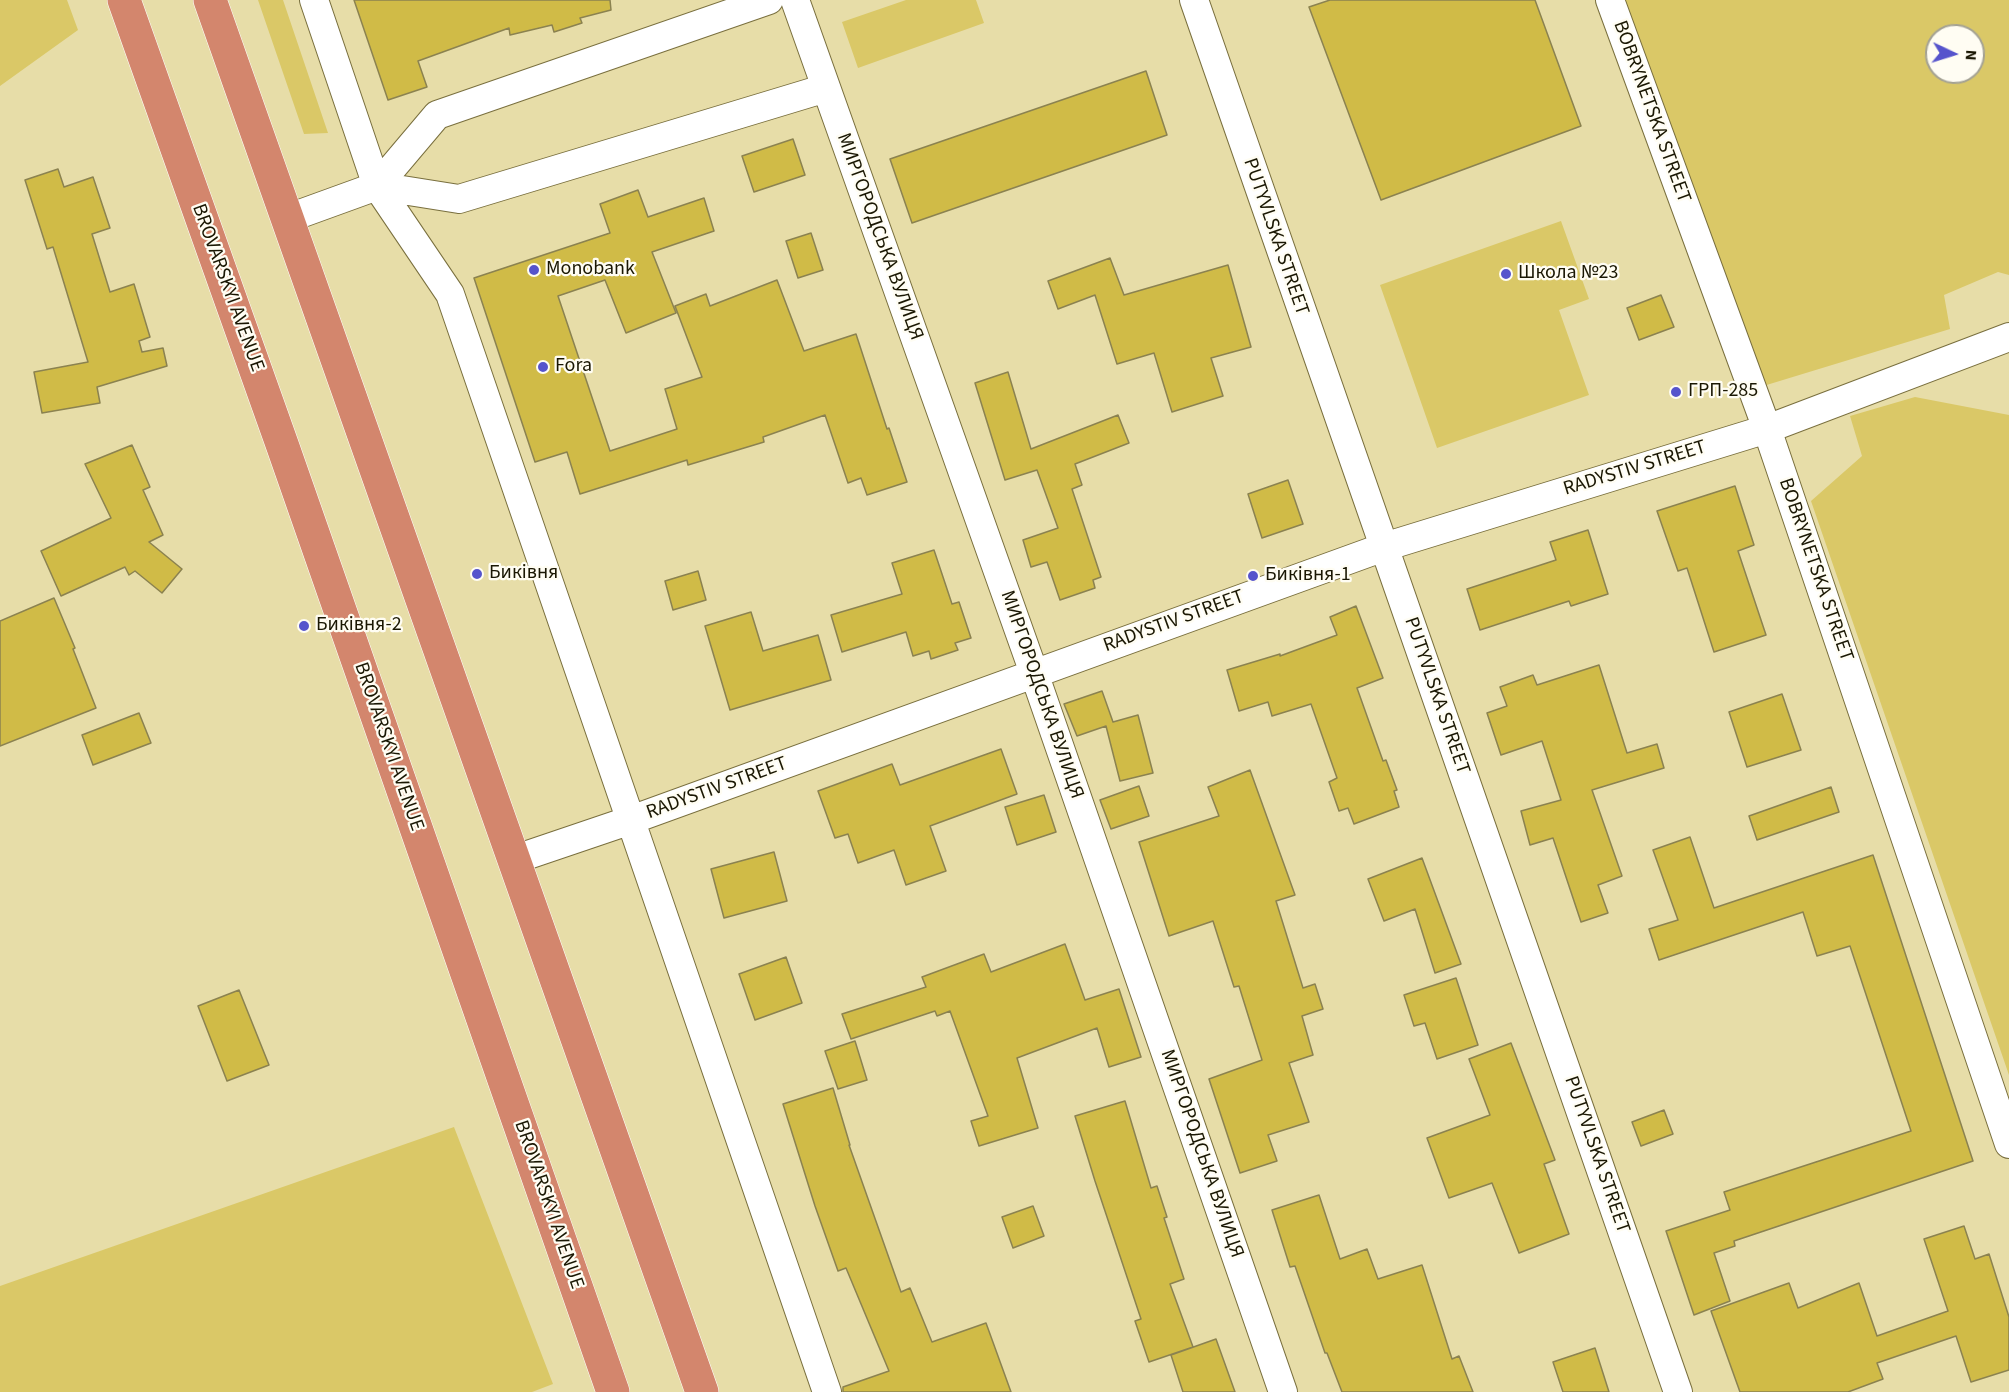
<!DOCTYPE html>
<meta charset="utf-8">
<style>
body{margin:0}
#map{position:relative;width:2009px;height:1392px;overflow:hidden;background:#e7dda8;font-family:"Source Sans 3",sans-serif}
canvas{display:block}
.north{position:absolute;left:1925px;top:24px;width:60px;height:60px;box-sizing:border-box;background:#fffdf3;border:2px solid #a3a193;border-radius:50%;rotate:94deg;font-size:16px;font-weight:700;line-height:24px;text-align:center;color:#1a1703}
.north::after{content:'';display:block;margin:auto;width:21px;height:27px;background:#5654cc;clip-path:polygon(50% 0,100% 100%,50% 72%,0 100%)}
</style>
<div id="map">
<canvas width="2009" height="1392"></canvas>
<div class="north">N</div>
</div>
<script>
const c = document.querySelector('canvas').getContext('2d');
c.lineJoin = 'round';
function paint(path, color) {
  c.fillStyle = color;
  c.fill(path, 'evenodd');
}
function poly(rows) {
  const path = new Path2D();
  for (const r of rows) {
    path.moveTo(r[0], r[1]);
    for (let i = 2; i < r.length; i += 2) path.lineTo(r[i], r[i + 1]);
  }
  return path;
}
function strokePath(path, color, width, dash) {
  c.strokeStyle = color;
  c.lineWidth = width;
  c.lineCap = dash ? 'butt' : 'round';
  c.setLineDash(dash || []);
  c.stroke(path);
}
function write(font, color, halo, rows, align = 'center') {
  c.font = font + ' "Source Sans 3",sans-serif';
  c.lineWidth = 4.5;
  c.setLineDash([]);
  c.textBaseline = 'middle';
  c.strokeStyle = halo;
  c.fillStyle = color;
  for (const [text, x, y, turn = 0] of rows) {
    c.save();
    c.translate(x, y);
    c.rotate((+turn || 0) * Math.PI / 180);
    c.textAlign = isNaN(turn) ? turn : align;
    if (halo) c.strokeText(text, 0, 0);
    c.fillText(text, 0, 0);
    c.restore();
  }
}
paint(poly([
 [0,0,67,0,78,30,0,86],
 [258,0,283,0,328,133,304,134],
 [906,0,976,0,984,23,858,68,842,22],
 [1621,0,2009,0,2009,275,1998,272,1944,295,1950,329,1760,387],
 [1937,36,1973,36,1973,72,1937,72],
 [1561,221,1589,299,1559,310,1589,395,1437,448,1380,285],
 [1915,397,2009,415,2009,1075,1811,501,1862,456,1850,416],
 [454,1127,553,1384,532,1392,0,1392,0,1286]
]), '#dac867');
const building = poly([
 [354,0,610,0,611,10,580,18,582,23,554,32,552,25,510,35,509,28,418,61,427,87,388,100,354,0],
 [1330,0,1535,0,1581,126,1381,200,1309,7,1330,0],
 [1146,71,1167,135,912,223,890,159,1146,71],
 [793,139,805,175,754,192,742,156,793,139],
 [58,169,64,187,93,177,110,228,92,234,110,292,134,284,150,337,139,341,142,352,163,348,167,366,97,387,100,403,42,413,34,372,88,362,53,247,47,249,25,180,58,169],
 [638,190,648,217,704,198,714,231,652,252,676,313,626,333,605,280,558,296,610,451,677,429,665,389,702,377,675,306,706,294,710,306,777,280,804,351,856,334,887,429,889,428,907,482,867,495,861,478,848,483,825,415,763,437,764,442,688,465,687,460,580,494,567,452,535,462,474,278,610,233,600,204,638,190],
 [811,233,823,270,798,278,786,241,811,233],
 [1110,258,1124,295,1228,265,1251,347,1211,358,1223,396,1172,412,1154,353,1117,364,1095,295,1058,309,1048,281,1110,258],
 [1661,295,1674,327,1639,340,1627,308,1661,295],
 [1008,372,1031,449,1118,415,1129,443,1075,464,1082,485,1072,489,1101,577,1093,580,1095,588,1060,600,1047,562,1031,567,1023,540,1058,528,1037,470,1005,480,975,383,1008,372],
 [132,445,150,487,143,490,163,535,149,542,182,569,162,593,135,571,129,575,125,567,61,596,41,551,111,518,85,464,132,445],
 [1288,480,1303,524,1262,538,1248,494,1288,480],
 [1735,486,1754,545,1738,551,1766,635,1714,652,1687,568,1678,571,1657,511,1735,486],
 [1588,530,1608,594,1571,606,1569,601,1480,630,1467,589,1556,560,1550,542,1588,530],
 [934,550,952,604,959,602,971,638,955,643,958,650,931,659,929,651,913,656,906,632,842,652,831,615,902,594,892,563,934,550],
 [698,571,706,600,673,610,665,581,698,571],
 [54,598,75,648,73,649,96,708,0,746,0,621,54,598],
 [1356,606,1383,678,1357,688,1383,761,1386,760,1397,790,1394,791,1399,807,1354,824,1348,808,1339,811,1329,782,1337,778,1311,704,1272,716,1268,702,1239,711,1227,670,1280,654,1280,656,1337,635,1330,617,1356,606],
 [751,612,763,651,818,635,831,680,730,710,705,626,751,612],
 [1599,665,1627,753,1657,744,1664,768,1592,790,1622,876,1598,885,1608,913,1581,922,1553,838,1530,845,1521,811,1561,800,1542,741,1501,755,1487,713,1507,706,1500,687,1533,675,1537,685,1599,665],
 [1102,691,1113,722,1138,715,1153,773,1120,781,1106,726,1077,736,1064,704,1102,691],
 [1782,694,1801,750,1747,767,1729,712,1782,694],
 [139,713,151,743,93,765,82,735,139,713],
 [1001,749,1017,794,930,826,946,871,906,885,894,850,858,863,848,834,835,838,818,791,892,764,900,785,1001,749],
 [1250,770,1295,895,1276,901,1303,988,1315,984,1323,1009,1302,1016,1313,1055,1289,1063,1309,1122,1268,1135,1277,1161,1240,1173,1209,1079,1262,1060,1239,986,1234,987,1213,921,1169,936,1139,842,1219,816,1208,787,1250,770],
 [1139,786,1149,816,1111,829,1100,800,1139,786],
 [1831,787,1839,812,1757,840,1749,816,1831,787],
 [1044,795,1056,832,1017,845,1005,807,1044,795],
 [1690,837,1714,908,1873,855,1973,1161,1734,1241,1735,1246,1714,1253,1730,1301,1694,1315,1666,1231,1730,1210,1724,1192,1911,1131,1850,946,1817,956,1803,912,1659,960,1649,929,1678,920,1653,850,1690,837],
 [774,852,787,901,724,918,711,869,774,852],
 [1422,858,1461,964,1435,973,1415,909,1384,921,1368,879,1422,858],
 [1065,944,1085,1000,1119,989,1141,1057,1109,1067,1097,1028,1017,1058,1038,1128,979,1146,971,1121,988,1116,950,1011,937,1016,935,1011,851,1039,842,1014,926,987,922,977,984,954,991,972,1065,944],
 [786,957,802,1003,755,1020,739,974,786,957],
 [1456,978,1478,1045,1437,1059,1425,1023,1414,1026,1404,995,1456,978],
 [239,990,269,1065,227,1081,198,1006,239,990],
 [855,1041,867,1080,838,1089,825,1051,855,1041],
 [1511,1043,1555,1160,1544,1164,1569,1234,1519,1253,1492,1183,1449,1198,1427,1138,1490,1115,1469,1059,1511,1043],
 [833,1088,850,1145,849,1145,901,1292,910,1288,932,1342,986,1323,1011,1392,843,1392,843,1387,889,1371,846,1268,838,1271,815,1206,783,1104,833,1088],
 [1125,1101,1151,1188,1157,1186,1167,1217,1164,1218,1184,1279,1170,1284,1193,1347,1149,1362,1135,1321,1141,1319,1095,1181,1075,1116,1125,1101],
 [1664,1110,1673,1134,1641,1146,1632,1122,1664,1110],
 [1319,1195,1340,1259,1367,1249,1378,1279,1422,1265,1452,1359,1459,1356,1473,1392,1342,1392,1327,1353,1325,1353,1295,1266,1290,1267,1272,1210,1319,1195],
 [1033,1206,1044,1236,1013,1248,1002,1217,1033,1206],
 [1964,1226,1975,1259,1989,1254,2009,1317,2009,1370,1971,1382,1956,1336,1877,1363,1883,1379,1848,1392,1740,1392,1711,1311,1789,1283,1798,1308,1859,1283,1877,1336,1948,1311,1924,1239,1964,1226],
 [1216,1339,1235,1392,1183,1392,1171,1355,1216,1339],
 [1595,1348,1609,1392,1563,1392,1553,1362,1595,1348]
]);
paint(building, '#d0bb47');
strokePath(building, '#8b8250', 1.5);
const street = poly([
 [314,0,377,186,450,294,827,1392],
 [795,0,1034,673,1283,1392],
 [1194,0,1678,1392],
 [1610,0,1767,429,2009,1144],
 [377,186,437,115,769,0],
 [286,219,377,186,459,199,826,88],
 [513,860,631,820,1384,547,1767,429,2009,337]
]);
const highway = poly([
 [124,0,283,447,613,1392],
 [210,0,702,1392]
]);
strokePath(street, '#796f3e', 30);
strokePath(highway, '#fff', 34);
strokePath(street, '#fff', 28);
strokePath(highway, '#d3866d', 33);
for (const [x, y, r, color] of [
 [534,270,6,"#5654cc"],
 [1506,274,6,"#5654cc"],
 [543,367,6,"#5654cc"],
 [1676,392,6,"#5654cc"],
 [477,574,6,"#5654cc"],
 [1253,576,6,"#5654cc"],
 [304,626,6,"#5654cc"]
]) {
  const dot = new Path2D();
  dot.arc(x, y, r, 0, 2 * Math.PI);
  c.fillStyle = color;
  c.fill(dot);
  strokePath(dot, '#fffdf3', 2);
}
write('20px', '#1a1703', '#fffdf3', [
 ["BOBRYNETSKA STREET",1651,112,70],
 ["МИРГОРОДСЬКА ВУЛИЦЯ",879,237,70],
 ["PUTYVLSKA STREET",1275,237,71],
 ["BROVARSKYI AVENUE",227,288,70],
 ["RADYSTIV STREET",1635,469,-17],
 ["BOBRYNETSKA STREET",1815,570,71],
 ["RADYSTIV STREET",1174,622,-20],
 ["МИРГОРОДСЬКА ВУЛИЦЯ",1041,695,71],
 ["PUTYVLSKA STREET",1436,696,71],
 ["BROVARSKYI AVENUE",388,747,71],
 ["RADYSTIV STREET",717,789,-20],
 ["МИРГОРОДСЬКА ВУЛИЦЯ",1201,1154,71],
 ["PUTYVLSKA STREET",1596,1155,71],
 ["BROVARSKYI AVENUE",548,1205,71]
]);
write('20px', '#1a1703', '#fffdf3', [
 ["Monobank",546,270],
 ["Школа №23",1518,274],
 ["Fora",555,367],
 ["ГРП-285",1688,392],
 ["Бикiвня",489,574],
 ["Бикiвня-1",1265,576],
 ["Бикiвня-2",316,626]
], 'left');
</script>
